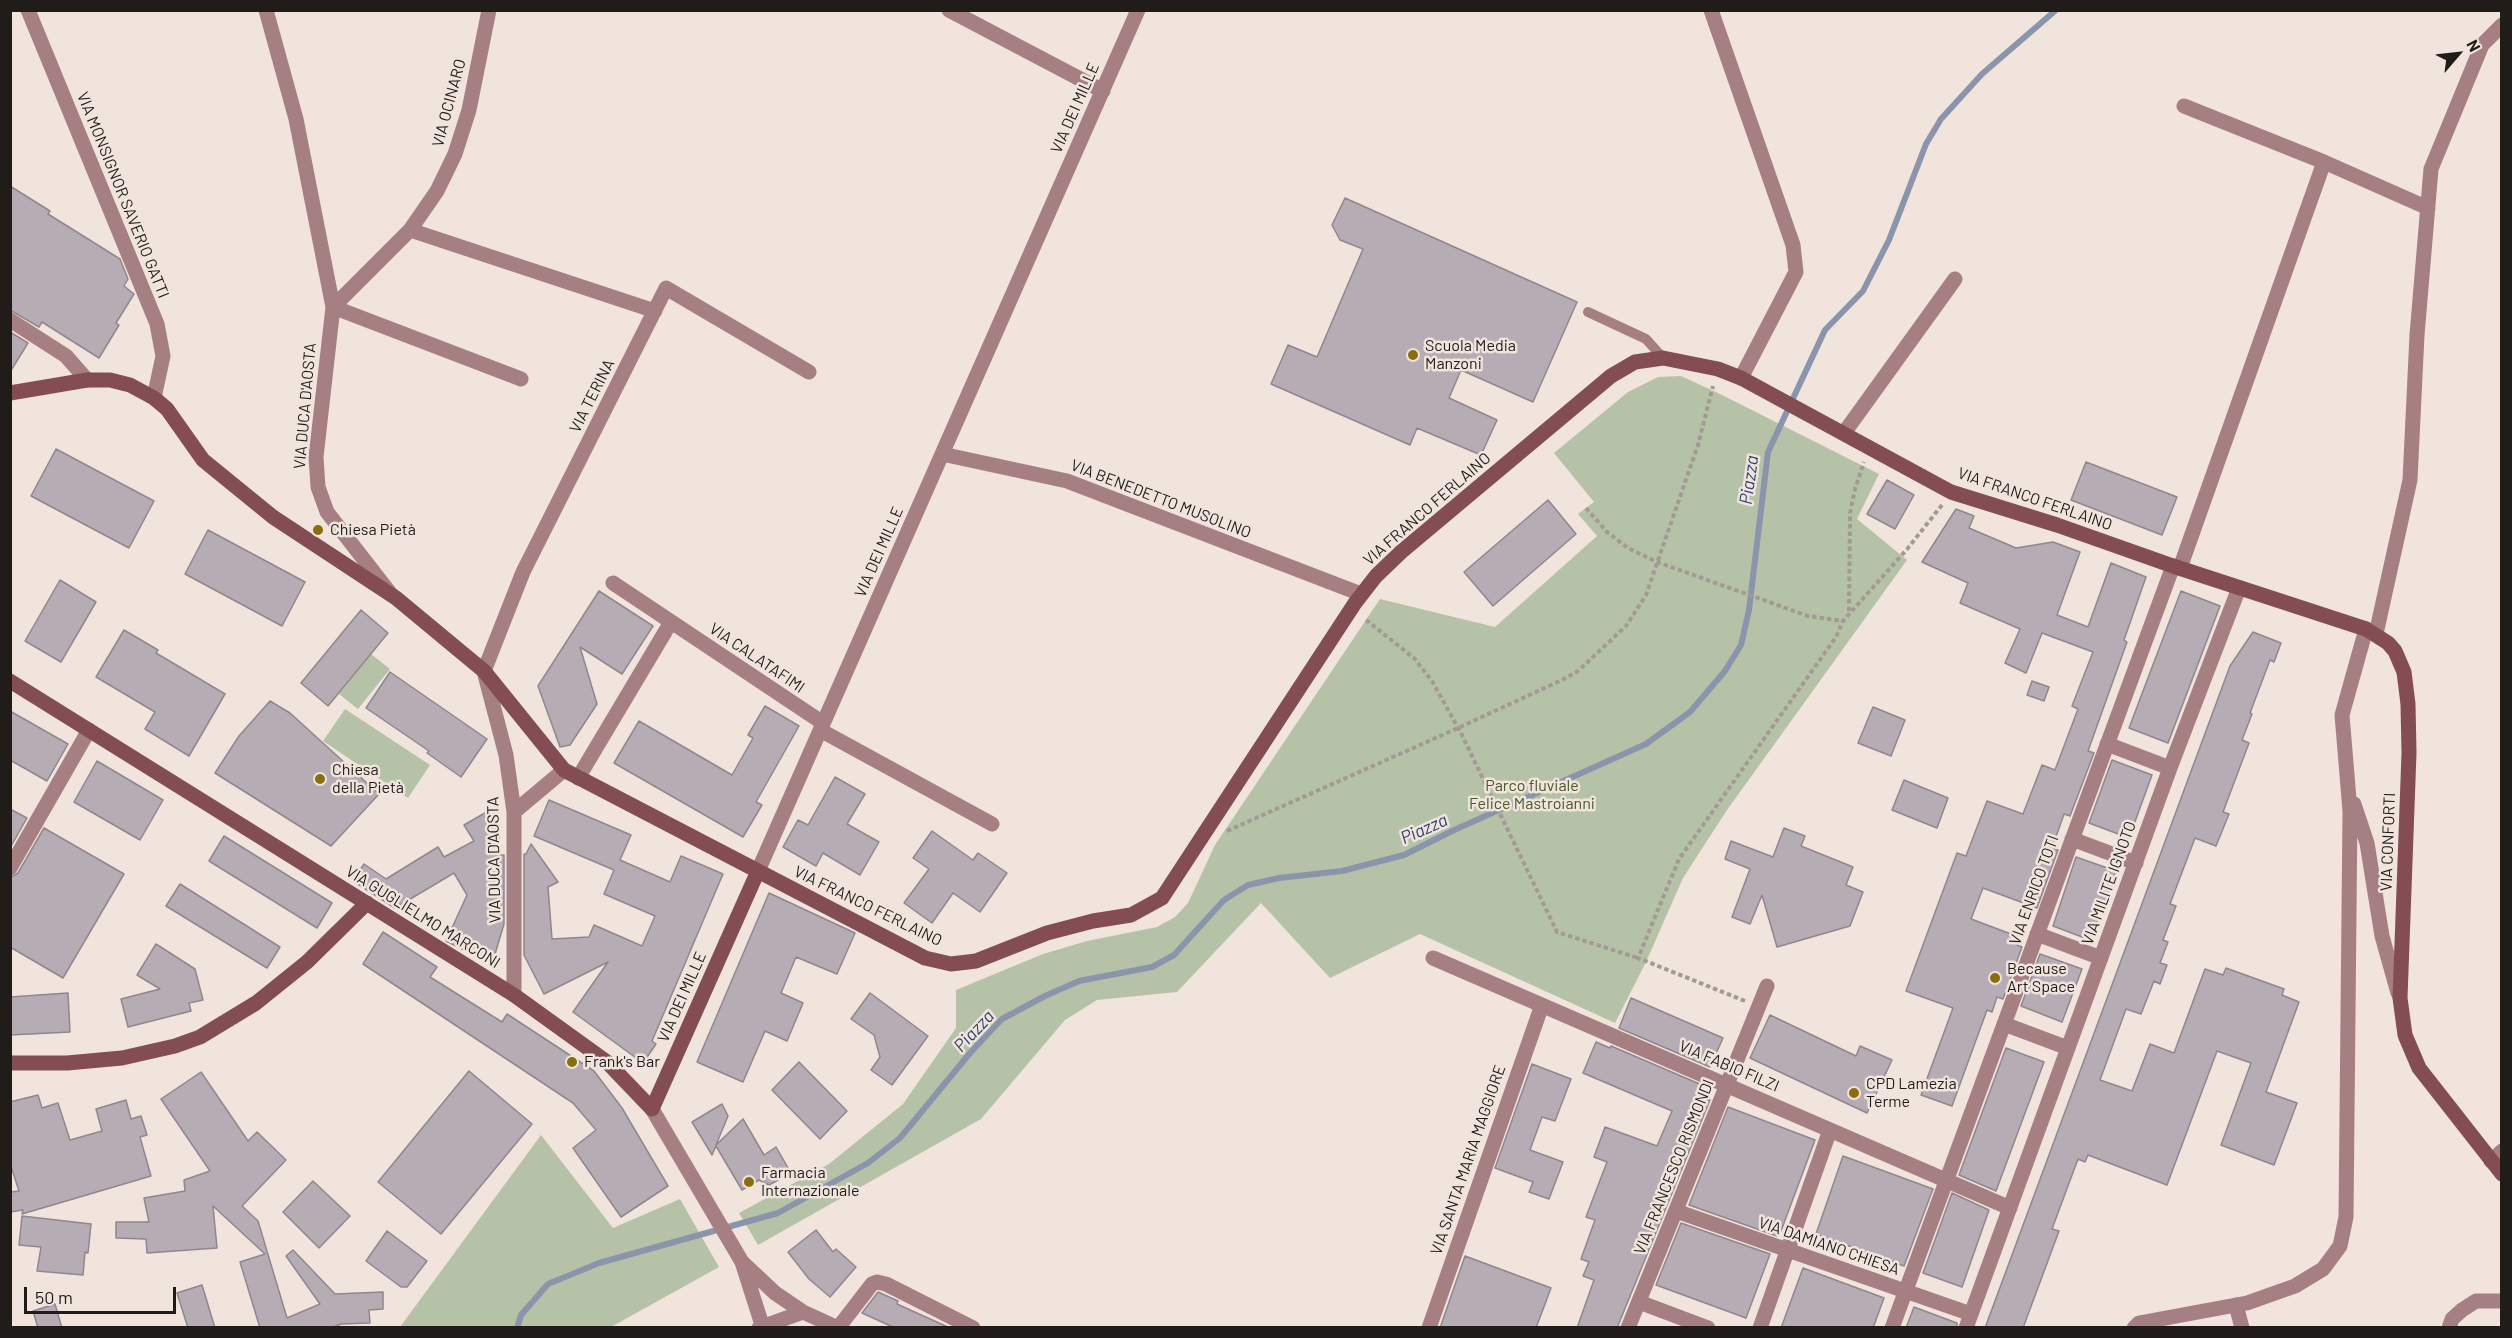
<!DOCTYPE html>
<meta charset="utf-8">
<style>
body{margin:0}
#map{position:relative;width:2512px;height:1338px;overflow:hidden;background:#f0e4dd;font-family:Barlow,sans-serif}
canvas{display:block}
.frame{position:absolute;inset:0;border:12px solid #201c19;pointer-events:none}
.north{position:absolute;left:2428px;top:24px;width:60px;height:60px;-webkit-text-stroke:4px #f0e4dd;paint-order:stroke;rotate:62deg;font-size:16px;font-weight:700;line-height:24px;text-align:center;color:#201c19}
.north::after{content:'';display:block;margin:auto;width:21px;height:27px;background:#201c19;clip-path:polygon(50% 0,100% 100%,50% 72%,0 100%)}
.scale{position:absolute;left:24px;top:1287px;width:152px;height:27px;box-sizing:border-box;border:3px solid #201c19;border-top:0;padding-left:8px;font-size:18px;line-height:21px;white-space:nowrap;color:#201c19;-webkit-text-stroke:4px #f0e4dd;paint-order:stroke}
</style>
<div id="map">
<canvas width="2512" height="1338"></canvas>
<div class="frame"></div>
<div class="north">N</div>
<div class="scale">50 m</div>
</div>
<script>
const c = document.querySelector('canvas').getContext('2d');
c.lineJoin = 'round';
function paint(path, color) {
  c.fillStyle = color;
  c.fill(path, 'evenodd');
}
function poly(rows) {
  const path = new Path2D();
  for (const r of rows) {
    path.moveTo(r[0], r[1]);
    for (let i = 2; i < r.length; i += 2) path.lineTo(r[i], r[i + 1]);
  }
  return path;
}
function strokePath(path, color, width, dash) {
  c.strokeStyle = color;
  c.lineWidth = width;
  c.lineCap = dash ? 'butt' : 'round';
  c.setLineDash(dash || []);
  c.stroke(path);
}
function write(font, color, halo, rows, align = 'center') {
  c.font = font + ' Barlow,sans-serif';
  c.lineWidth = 5;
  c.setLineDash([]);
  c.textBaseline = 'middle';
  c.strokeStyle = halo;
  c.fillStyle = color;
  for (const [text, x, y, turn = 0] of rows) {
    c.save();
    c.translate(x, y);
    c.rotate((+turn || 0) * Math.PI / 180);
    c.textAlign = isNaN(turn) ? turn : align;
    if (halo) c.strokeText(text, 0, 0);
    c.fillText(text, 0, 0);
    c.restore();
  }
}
paint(poly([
 [1681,376,1720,394,1879,474,1857,519,1907,560,1727,810,1683,878,1646,962,1615,1023,1420,934,1330,978,1261,903,1177,992,1097,1000,1065,1020,981,1119,758,1245,739,1213,829,1164,903,1104,956,1028,956,990,1043,954,1087,941,1157,927,1175,917,1188,903,1215,845,1380,599,1495,627,1597,536,1578,514,1594,502,1554,453,1628,392,1658,377],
 [371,654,390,669,358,709,339,694],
 [345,709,430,765,408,798,323,741],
 [541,1135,613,1228,680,1199,719,1267,611,1327,400,1327]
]), '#b6c2a8');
strokePath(poly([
 [517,1328,521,1315,548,1284,599,1263,778,1213,868,1163,900,1138,970,1053,1002,1019,1045,996,1079,981,1152,967,1174,955,1224,900,1248,885,1279,878,1342,871,1404,855,1452,831,1646,744,1690,712,1725,671,1741,645,1749,610,1768,452,1825,330,1863,291,1889,240,1926,144,1941,119,1982,74,2056,10]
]), '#8a94ab', 6);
const building = poly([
 [10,186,50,211,48,214,120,259,128,279,124,286,134,294,116,323,119,325,99,358,42,322,39,327,10,310,10,186],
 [1345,198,1577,302,1533,402,1461,370,1449,398,1497,420,1481,455,1417,428,1410,445,1271,384,1288,345,1317,357,1363,249,1340,240,1332,225,1345,198],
 [10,332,28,343,10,372,10,332],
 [56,449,154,501,129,548,31,496,56,449],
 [2086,462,2177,497,2162,535,2071,500,2086,462],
 [1887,480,1914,495,1895,529,1867,514,1887,480],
 [1548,500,1576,534,1493,606,1464,572,1548,500],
 [1956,509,1974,516,1969,528,2016,548,2053,542,2080,552,2057,615,2088,627,2111,563,2146,577,2124,640,2127,642,2088,751,2094,753,2070,816,2064,814,2052,848,2058,850,2037,908,1983,888,1971,919,2019,937,2017,945,2022,947,2003,999,1997,997,1992,1012,1987,1010,1952,1106,1921,1095,1953,1008,1906,991,1957,853,1966,856,1987,801,2023,814,2042,765,2055,770,2078,709,2072,706,2093,652,2042,633,2026,673,2005,663,2020,629,1960,603,1968,583,1922,562,1956,509],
 [208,530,305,582,282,626,185,574,208,530],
 [60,580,96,602,61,662,25,641,60,580],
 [599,591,653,626,622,674,580,647,597,704,570,745,560,747,538,686,599,591],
 [2181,591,2220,606,2168,743,2129,728,2181,591],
 [361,610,388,633,328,706,301,683,361,610],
 [124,630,158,650,156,653,225,694,189,756,145,729,155,712,96,677,124,630],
 [2253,632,2281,643,2274,662,2270,660,2250,713,2252,714,2242,740,2249,743,2223,812,2229,814,2216,846,2195,838,2170,904,2176,906,2163,940,2168,942,2160,963,2167,965,2160,984,2154,981,2141,1014,2126,1009,2100,1080,2132,1091,2150,1044,2174,1053,2205,969,2223,975,2226,968,2284,989,2282,995,2299,1002,2266,1092,2297,1103,2274,1165,2221,1145,2251,1063,2217,1051,2167,1185,2088,1155,2085,1162,2078,1159,2052,1229,2059,1231,2023,1328,1985,1328,2230,666,2253,632],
 [390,672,487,739,461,777,427,753,429,751,366,708,390,672],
 [2032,681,2049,687,2044,701,2027,695,2032,681],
 [270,701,290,713,379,794,331,846,215,773,239,736,270,701],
 [765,706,799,726,756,802,762,805,743,837,614,763,639,721,732,775,753,738,748,735,765,706],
 [1873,707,1905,720,1891,756,1858,743,1873,707],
 [10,711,68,744,47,781,10,760,10,711],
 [2112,760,2152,775,2129,838,2089,823,2112,760],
 [97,761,163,800,140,840,74,802,97,761],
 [835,777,865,794,847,824,879,842,860,875,823,853,816,866,783,847,798,820,808,825,835,777],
 [1904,780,1948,798,1937,828,1892,810,1904,780],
 [549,800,631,835,620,860,670,882,681,856,723,874,652,1041,656,1044,643,1063,573,1012,608,962,544,994,524,955,524,854,526,854,531,844,558,882,548,887,552,939,589,937,594,925,642,946,655,916,604,894,614,870,534,836,549,800],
 [497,806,500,855,504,855,504,924,492,964,446,941,467,895,454,873,395,908,353,881,364,864,386,879,438,847,444,857,474,841,464,825,497,806],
 [10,809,27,818,10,848,10,809],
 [44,828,124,874,63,978,10,947,10,878,18,873,44,828],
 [1784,828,1805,836,1801,846,1853,867,1846,885,1863,892,1850,926,1777,947,1762,895,1750,924,1732,917,1750,869,1725,859,1731,841,1773,857,1784,828],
 [932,831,973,860,978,853,1007,873,980,912,953,893,932,923,904,903,929,869,913,858,932,831],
 [224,836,332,903,317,928,209,861,224,836],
 [2076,857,2116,871,2090,940,2053,926,2076,857],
 [180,884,280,947,267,968,166,906,180,884],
 [769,893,855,933,837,974,796,957,781,993,803,1003,787,1041,765,1031,743,1082,697,1062,769,893],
 [383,932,437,967,430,977,502,1022,507,1014,594,1071,622,1108,668,1186,621,1217,573,1148,596,1130,573,1103,363,964,383,932],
 [156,944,195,969,203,1000,189,1003,191,1011,128,1027,121,999,160,989,137,975,156,944],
 [2040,954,2082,969,2062,1022,2021,1006,2040,954],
 [68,993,70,1032,10,1035,10,997,68,993],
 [870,993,928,1036,892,1085,871,1070,880,1057,874,1035,851,1019,870,993],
 [1631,998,1723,1038,1710,1067,1619,1028,1631,998],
 [1770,1015,1856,1056,1860,1046,1892,1060,1867,1113,1750,1058,1770,1015],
 [1596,1042,1610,1048,1611,1046,1702,1085,1701,1088,1709,1091,1706,1099,1710,1100,1617,1328,1577,1328,1594,1280,1583,1276,1589,1262,1581,1259,1595,1220,1586,1217,1607,1162,1594,1157,1605,1127,1657,1146,1672,1111,1583,1073,1596,1042],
 [2006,1048,2044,1062,1996,1191,1959,1175,2006,1048],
 [799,1062,847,1111,820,1139,772,1090,799,1062],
 [1532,1064,1571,1079,1555,1121,1542,1117,1530,1150,1563,1162,1549,1199,1529,1192,1533,1182,1495,1168,1532,1064],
 [469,1071,532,1124,441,1234,378,1182,469,1071],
 [201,1072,248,1141,257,1132,286,1160,242,1206,258,1221,287,1318,320,1304,286,1256,293,1250,335,1294,383,1292,383,1309,369,1310,370,1323,341,1324,331,1328,260,1328,240,1262,265,1254,213,1206,217,1248,147,1253,146,1239,116,1238,116,1222,149,1222,144,1198,185,1191,184,1180,210,1171,161,1099,201,1072],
 [38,1095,42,1108,58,1103,70,1140,102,1131,96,1109,126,1100,131,1119,141,1116,147,1135,140,1137,151,1176,22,1214,23,1210,10,1212,10,1192,19,1191,10,1163,10,1102,38,1095],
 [722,1104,728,1116,716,1145,743,1119,764,1155,776,1147,791,1173,769,1185,759,1180,742,1190,716,1146,712,1155,692,1122,722,1104],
 [1728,1107,1815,1140,1781,1231,1779,1230,1777,1236,1689,1205,1728,1107],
 [1843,1156,1933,1189,1904,1266,1816,1234,1843,1156],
 [313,1181,350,1216,319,1248,283,1212,313,1181],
 [1952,1193,1989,1210,1962,1287,1923,1273,1952,1193],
 [22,1216,91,1224,88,1253,85,1252,83,1275,37,1271,41,1247,19,1245,22,1216],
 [1681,1223,1770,1254,1746,1318,1656,1285,1681,1223],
 [816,1230,833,1252,836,1249,856,1267,830,1297,809,1279,788,1252,816,1230],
 [387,1231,427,1261,407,1287,401,1287,366,1261,387,1231],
 [1465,1256,1551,1288,1536,1328,1440,1328,1465,1256],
 [1803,1268,1884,1298,1873,1328,1781,1328,1803,1268],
 [202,1285,215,1328,188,1328,177,1293,202,1285],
 [878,1292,898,1301,897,1304,950,1328,895,1328,862,1313,878,1292],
 [55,1304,62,1328,38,1328,33,1311,55,1304],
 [1914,1307,1957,1323,1957,1328,1906,1328,1914,1307]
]);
paint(building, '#b6acb4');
strokePath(building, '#90868e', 1.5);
strokePath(poly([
 [1586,508,1607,532,1628,548,1657,562,1808,616,1843,621],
 [1849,611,1850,513,1855,489,1864,462],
 [1366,620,1414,658,1432,681,1462,735,1557,932,1638,958],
 [1227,831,1458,728,1564,679,1578,671,1626,626,1646,595,1698,445,1713,386],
 [1745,1001,1638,958,1679,859,1836,637,1843,621,1908,548,1942,505]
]), '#a39a94', 4, [4.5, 3]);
strokePath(poly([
 [1588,312,1646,339,1663,358]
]), '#a67f83', 10);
strokePath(poly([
 [28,10,157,324,163,356,154,398],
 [266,10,296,119,333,307,316,457,318,487,327,512,390,593],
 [489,10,469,110,455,154,437,191,410,230,333,307,521,379],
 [949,10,1103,91],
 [1711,10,1793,245,1796,272,1741,378],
 [2184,106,2324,162,2428,208],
 [410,230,655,311],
 [10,320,66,356,87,380],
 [1844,433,1955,279],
 [942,454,1067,481,1361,594],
 [2180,568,2324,162],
 [613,583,823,723],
 [2376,634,2410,480,2417,335,2431,169,2482,45,2502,25],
 [820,730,992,824],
 [2107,744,2170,768],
 [578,778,671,622],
 [2354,804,2367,843,2382,936,2398,993],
 [514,812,564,770],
 [2072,839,2136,863],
 [10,868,89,730],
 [758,871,1138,10],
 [2037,934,2101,958],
 [1433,958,2010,1208],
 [514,995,514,812,506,755,484,671,523,572,666,288,809,372],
 [2004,1024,2068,1048],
 [652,1109,742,1262,763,1328],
 [2491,1161,2502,1151],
 [1676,1211,1971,1314],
 [742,1262,775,1293,803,1312,838,1328],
 [1639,1302,1708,1328],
 [2236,1305,2242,1328],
 [759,1328,803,1312],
 [838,1328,872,1284,877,1282,886,1284,973,1328],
 [1429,1328,1542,1005],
 [1628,1328,1767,986],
 [1760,1328,1830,1130],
 [1892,1328,2173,566],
 [1966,1328,2170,768,2239,588],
 [2134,1328,2139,1323,2247,1303,2295,1286,2323,1269,2340,1246,2346,1217,2350,811,2342,715,2366,629],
 [2449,1328,2452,1319,2462,1310,2476,1301,2502,1301]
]), '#a67f83', 15);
strokePath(poly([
 [10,393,87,380,110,380,130,385,154,398,167,409,203,460,273,517,396,598,484,671,564,770,925,958,951,964,976,961,1047,933,1093,921,1131,915,1162,898,1355,603,1376,576,1401,552,1611,376,1635,362,1663,358,1718,369,1741,378,1951,492,2057,525,2173,566,2366,629,2388,643,2395,651,2404,672,2408,704,2409,753,2400,998,2405,1035,2419,1068,2502,1174],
 [10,681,514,995,607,1062,652,1109,758,871],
 [10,1063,67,1063,122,1058,175,1046,200,1037,256,1003,307,962,367,903]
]), '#844d54', 15);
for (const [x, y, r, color] of [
 [1413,355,6,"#8b6d0e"],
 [318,530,6,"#8b6d0e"],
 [320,779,6,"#8b6d0e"],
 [1995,978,6,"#8b6d0e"],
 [572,1062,6,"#8b6d0e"],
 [1854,1093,6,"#8b6d0e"],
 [749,1182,6,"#8b6d0e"]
]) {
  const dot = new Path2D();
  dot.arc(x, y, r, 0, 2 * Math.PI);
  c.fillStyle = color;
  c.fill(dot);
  strokePath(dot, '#f0e4dd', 2);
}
write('16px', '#201c19', '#f0e4dd', [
 ["VIA OCINARO",449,103,-75],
 ["VIA DEI MILLE",1075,108,-66],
 ["VIA MONSIGNOR SAVERIO GATTI",123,195,68],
 ["VIA TERINA",592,396,-63],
 ["VIA DUCA D'AOSTA",305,406,-85],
 ["VIA BENEDETTO MUSOLINO",1161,499,21],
 ["VIA FRANCO FERLAINO",2035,499,19],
 ["VIA FRANCO FERLAINO",1427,509,-41],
 ["VIA DEI MILLE",879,552,-66],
 ["VIA CALATAFIMI",757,658,34],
 ["VIA CONFORTI",2388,842,-88],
 ["VIA DUCA D'AOSTA",494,860,-91],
 ["VIA MILITE IGNOTO",2109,883,-70],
 ["VIA ENRICO TOTI",2034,890,-70],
 ["VIA FRANCO FERLAINO",868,906,26],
 ["VIA GUGLIELMO MARCONI",423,917,32],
 ["VIA DEI MILLE",682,997,-66],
 ["VIA FABIO FILZI",1729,1066,23],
 ["VIA SANTA MARIA MAGGIORE",1468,1160,-71],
 ["VIA FRANCESCO RISMONDI",1674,1167,-68],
 ["VIA DAMIANO CHIESA",1829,1246,19]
]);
write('16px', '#201c19', '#f0e4dd', [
 ["Scuola Media",1425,346],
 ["Manzoni",1425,364],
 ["Chiesa Pietà",330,530],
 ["Chiesa",332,770],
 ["della Pietà",332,788],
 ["Because",2007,969],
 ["Art Space",2007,987],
 ["Frank's Bar",584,1062],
 ["CPD Lamezia",1866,1084],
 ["Terme",1866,1102],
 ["Farmacia",761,1173],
 ["Internazionale",761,1191]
], 'left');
write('16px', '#455a27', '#f0e4dd', [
 ["Parco fluviale",1532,786],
 ["Felice Mastroianni",1532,804]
]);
write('italic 18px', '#2f436f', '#f0e4dd', [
 ["Piazza",1749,480,-82],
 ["Piazza",1424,829,-24],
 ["Piazza",974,1031,-47]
]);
</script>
